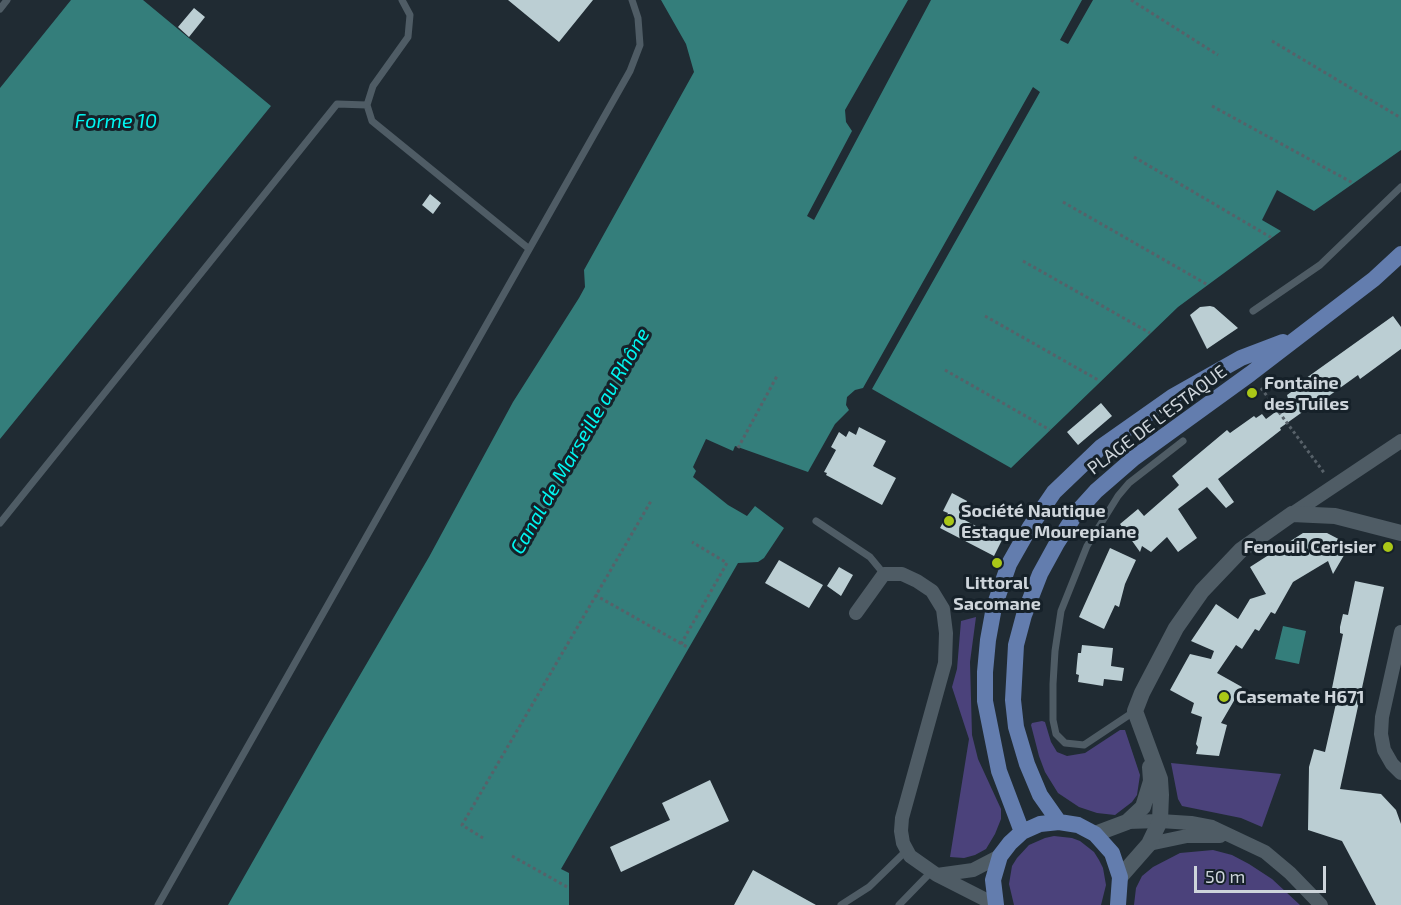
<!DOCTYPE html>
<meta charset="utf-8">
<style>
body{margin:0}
#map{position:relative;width:1401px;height:905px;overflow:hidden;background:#202b33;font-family:"Exo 2",sans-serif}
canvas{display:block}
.scale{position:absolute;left:1194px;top:866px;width:132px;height:27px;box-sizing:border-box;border:3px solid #ced5db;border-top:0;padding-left:8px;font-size:18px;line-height:21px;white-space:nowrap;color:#ced5db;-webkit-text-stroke:4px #162129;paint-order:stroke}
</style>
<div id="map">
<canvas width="1401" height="905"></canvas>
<div class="scale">50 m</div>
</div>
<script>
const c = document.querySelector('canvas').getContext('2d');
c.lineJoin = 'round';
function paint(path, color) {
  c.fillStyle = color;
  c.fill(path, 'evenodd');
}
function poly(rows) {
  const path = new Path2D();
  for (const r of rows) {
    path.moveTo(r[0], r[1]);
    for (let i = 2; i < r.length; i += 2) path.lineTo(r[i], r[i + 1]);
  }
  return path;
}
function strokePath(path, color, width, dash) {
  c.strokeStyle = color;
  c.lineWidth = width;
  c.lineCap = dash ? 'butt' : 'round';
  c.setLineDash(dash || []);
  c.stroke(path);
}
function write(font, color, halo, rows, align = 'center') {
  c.font = font + ' "Exo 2",sans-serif';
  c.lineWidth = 6;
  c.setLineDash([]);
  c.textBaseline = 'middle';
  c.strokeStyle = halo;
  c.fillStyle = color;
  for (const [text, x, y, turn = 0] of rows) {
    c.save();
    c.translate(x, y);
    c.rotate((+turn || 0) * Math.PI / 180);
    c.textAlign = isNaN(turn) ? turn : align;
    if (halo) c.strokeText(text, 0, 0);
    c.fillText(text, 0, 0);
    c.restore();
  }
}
paint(poly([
 [976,617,970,662,972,735,978,759,1001,809,1001,819,995,834,986,849,975,855,964,858,950,857,969,739,952,687,957,669,961,621],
 [1042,721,1045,722,1051,742,1057,752,1067,756,1085,753,1120,730,1125,730,1140,775,1137,795,1132,802,1115,815,1097,813,1079,807,1058,793,1045,772,1039,756,1031,725,1032,723],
 [1171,763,1281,774,1262,827,1241,818,1182,806,1178,799],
 [1054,836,1072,838,1080,841,1094,852,1099,860,1103,868,1106,885,1101,905,1014,905,1009,884,1012,866,1017,858,1029,845,1045,838],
 [1213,850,1232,855,1249,864,1272,879,1300,905,1134,905,1136,888,1142,876,1153,867,1180,853]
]), '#4b427b');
paint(poly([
 [71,0,143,0,271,106,0,439,0,88],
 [661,0,908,0,845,110,846,122,852,131,807,216,814,220,931,0,1082,0,1060,40,1068,44,1093,0,1401,0,1401,150,1314,211,1277,190,1262,220,1281,231,1178,307,1011,468,872,389,1040,92,1033,87,863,388,855,390,847,397,846,405,849,410,835,424,808,472,735,446,733,451,706,439,693,467,696,471,693,477,728,505,747,516,755,506,784,528,764,558,758,562,738,563,561,869,569,873,569,905,228,905,322,740,429,557,513,402,579,298,585,287,584,270,694,72,686,44],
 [1283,626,1306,631,1299,664,1275,659]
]), '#347e7b');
paint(poly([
 [508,0,593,0,559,42],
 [194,8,205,17,189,37,178,27],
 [430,194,441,203,433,214,422,205],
 [1210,306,1214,307,1238,328,1207,349,1190,315,1200,307],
 [1393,316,1401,327,1401,349,1360,379,1358,375,1326,398,1325,396,1280,428,1281,430,1218,479,1234,502,1226,508,1207,487,1178,509,1197,538,1178,552,1167,537,1151,552,1142,546,1140,552,1120,524,1138,509,1144,516,1176,488,1179,485,1172,476,1227,430,1230,433,1254,416,1256,418,1262,414,1266,419,1289,402,1287,395,1297,388,1295,386],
 [1101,403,1112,416,1078,445,1067,432],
 [859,427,886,441,873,466,896,478,882,505,826,475,827,473,824,472,836,450,831,447,839,432,846,437,849,431,856,435],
 [952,493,967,501,959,517,1002,540,994,556,940,528,948,513,943,511],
 [1303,533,1327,533,1350,545,1333,574,1328,561,1293,582,1275,614,1271,612,1259,631,1255,629,1242,649,1236,645,1217,673,1242,687,1221,723,1227,725,1219,756,1196,754,1198,747,1196,744,1202,717,1191,713,1194,703,1170,690,1190,654,1211,659,1214,651,1191,641,1216,604,1238,619,1250,599,1266,594,1250,567],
 [1110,548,1136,560,1125,584,1119,607,1115,605,1104,629,1079,617],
 [779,560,823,585,809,608,765,583],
 [839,567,853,575,841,596,827,586],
 [1355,581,1384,587,1340,789,1381,794,1396,810,1401,824,1401,905,1376,905,1342,841,1308,830,1309,767,1314,749,1325,752,1337,699,1330,698,1343,634,1340,633,1340,627,1343,614,1348,615],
 [1082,645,1113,648,1111,666,1124,668,1122,681,1104,679,1103,686,1078,682,1079,675,1076,674,1077,663,1078,653,1081,653],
 [710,780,729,821,621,872,610,847,670,820,662,803],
 [753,870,816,905,734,905]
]), '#bbced3');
strokePath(poly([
 [1131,0,1218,55],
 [1272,41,1401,118],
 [1212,106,1353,183],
 [1134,157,1272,238],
 [1063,202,1208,285],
 [1023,261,1150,333],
 [985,316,1100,381],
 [945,370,1050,430],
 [1261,388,1325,474],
 [738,448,777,376],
 [595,595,689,648],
 [681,644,727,563,692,542],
 [483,838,462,825,651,501],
 [512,856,569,888]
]), '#576169', 3, [3, 3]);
strokePath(poly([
 [402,0,410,15,408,37,373,86,367,105,372,121,528,248],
 [0,9,7,0],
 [1253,311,1320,265,1401,187],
 [816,521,870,557,884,574],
 [0,523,337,104,367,105],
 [1135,711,1084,745,1065,743,1056,734,1053,720,1053,684,1055,651,1061,611,1087,546,1118,496,1129,483,1183,441],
 [158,905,630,71,640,45,638,18,632,0],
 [841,905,869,887,906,851],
 [899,905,931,872]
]), '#4f5c65', 7);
strokePath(poly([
 [1292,514,1401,441],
 [856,613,884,574,902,574,917,581,932,591,943,609,946,633,945,663,902,818,901,831,903,843,910,856,937,875],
 [1401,632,1382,717,1381,734,1384,750,1392,764,1401,773],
 [1127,822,1160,821,1191,823,1212,827,1265,852,1290,873,1321,905],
 [1149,844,1187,836,1220,836],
 [996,905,937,875,973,870,1000,856]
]), '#4f5c65', 14);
strokePath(poly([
 [1095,834,1127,822,1143,807,1151,781,1150,767],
 [1120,877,1149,844,1160,821,1161,795,1160,779,1135,711,1142,693,1176,628,1202,591,1241,550,1292,514,1335,516,1401,533]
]), '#4f5c65', 16);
strokePath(poly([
 [1059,822,1040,795,1027,764,1016,727,1013,700,1016,645,1024,615,1040,574,1057,543,1077,512,1096,491,1134,458,1250,374,1374,279,1401,254],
 [1022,832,999,771,985,701,985,672,988,640,994,607,1009,564,1030,527,1054,492,1101,447,1172,397,1241,358,1283,342],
 [996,905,993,880,1000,856,1010,843,1022,832,1040,824,1059,822,1078,825,1095,834,1112,853,1120,877,1118,905]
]), '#637dae', 16);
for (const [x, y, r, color] of [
 [1252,393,6,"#aac717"],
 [949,521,6,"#aac717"],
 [1388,547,6,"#aac717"],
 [997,563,6,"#aac717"],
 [1224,697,6,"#aac717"]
]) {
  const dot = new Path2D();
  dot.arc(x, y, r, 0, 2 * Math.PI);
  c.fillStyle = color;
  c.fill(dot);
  strokePath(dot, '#162129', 2);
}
write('bold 18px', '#ced5db', '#162129', [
 ["Fontaine",1264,383],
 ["des Tuiles",1264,404],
 ["Société Nautique",961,511],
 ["Estaque Mourepiane",961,532],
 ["Fenouil Cerisier",1376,547,"right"],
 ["Littoral",997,583,"center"],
 ["Sacomane",997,604,"center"],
 ["Casemate H671",1236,697]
], 'left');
write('18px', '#ced5db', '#162129', [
 ["PLAGE DE L'ESTAQUE",1157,420,-37]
]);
write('italic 20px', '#00f7f2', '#162129', [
 ["Forme 10",116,121],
 ["Canal de Marseille au Rhône",580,441,-60]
]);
</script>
